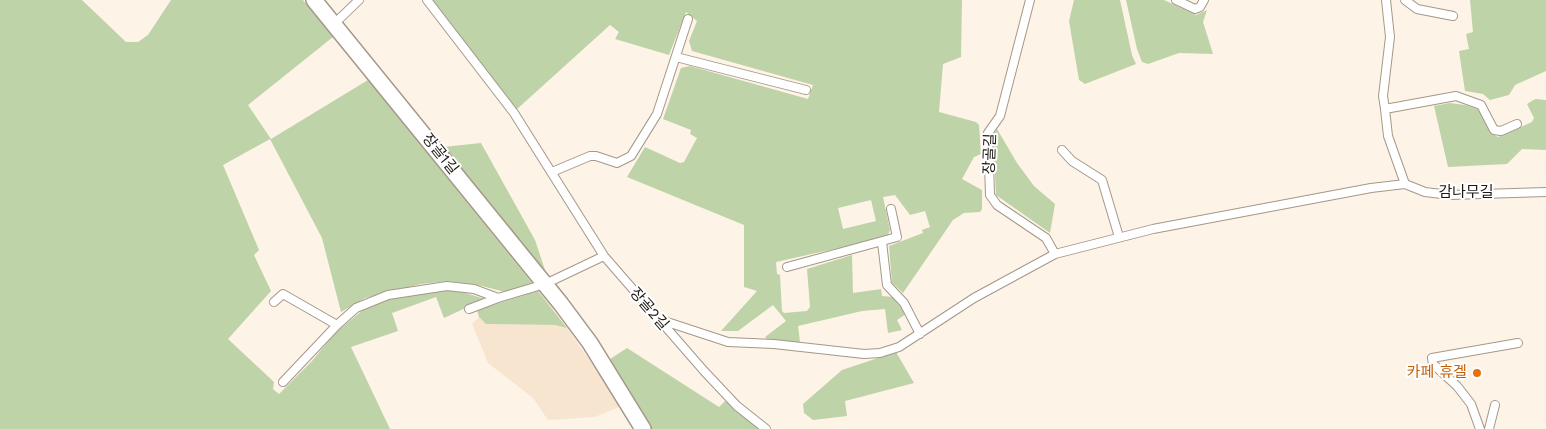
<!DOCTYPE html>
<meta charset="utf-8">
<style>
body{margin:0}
canvas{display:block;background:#fdf3e6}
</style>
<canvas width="1546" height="429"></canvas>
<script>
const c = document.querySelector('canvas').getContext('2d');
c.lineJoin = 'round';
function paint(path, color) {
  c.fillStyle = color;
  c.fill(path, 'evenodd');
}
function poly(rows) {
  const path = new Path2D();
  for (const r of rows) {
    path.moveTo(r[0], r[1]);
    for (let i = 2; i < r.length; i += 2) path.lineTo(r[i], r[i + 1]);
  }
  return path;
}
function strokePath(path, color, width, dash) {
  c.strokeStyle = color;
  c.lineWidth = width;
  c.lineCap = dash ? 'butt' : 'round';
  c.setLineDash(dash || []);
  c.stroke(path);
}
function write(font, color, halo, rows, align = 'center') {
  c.font = font + ' "Work Sans","Noto Sans KR",sans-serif';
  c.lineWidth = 4;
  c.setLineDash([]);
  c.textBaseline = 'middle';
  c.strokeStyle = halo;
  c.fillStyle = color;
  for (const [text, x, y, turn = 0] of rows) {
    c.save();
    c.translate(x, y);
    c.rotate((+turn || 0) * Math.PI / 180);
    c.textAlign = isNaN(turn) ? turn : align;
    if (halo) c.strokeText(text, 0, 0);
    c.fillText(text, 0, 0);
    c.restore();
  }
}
paint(poly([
 [479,317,486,324,555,325,567,328,621,406,595,417,548,420,533,398,488,363,472,324]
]), '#f7e5d0');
paint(poly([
 [0,0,82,0,126,42,138,42,148,35,171,0,303,0,333,37,248,105,271,139,368,80,532,283,505,292,478,285,448,281,421,284,365,298,341,312,322,238,270,139,223,165,259,250,254,255,271,291,228,339,274,382,273,389,279,394,312,361,335,333,368,306,387,299,436,290,459,291,485,299,444,318,436,297,392,313,398,331,351,347,390,429,0,429],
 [433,0,962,0,961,57,943,64,939,112,976,122,979,125,981,154,974,157,962,179,982,190,982,209,980,212,964,213,953,220,903,293,892,283,889,246,923,233,922,230,930,227,925,211,910,215,895,195,883,197,890,230,888,235,883,238,776,262,777,274,780,275,782,311,784,313,807,311,810,307,807,269,852,255,853,293,881,289,882,296,893,297,906,314,897,320,902,330,888,333,885,309,862,311,798,326,800,342,768,341,765,337,786,321,773,305,738,331,721,331,757,291,744,287,744,225,627,177,645,147,680,163,684,162,697,138,690,134,691,130,663,119,681,68,690,66,808,99,813,85,692,51,689,41,697,21,686,12,669,55,615,39,619,32,610,25,516,110],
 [871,200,876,221,843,229,838,208],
 [1074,0,1120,0,1132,55,1136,64,1085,84,1079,80,1069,21],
 [1126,0,1164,0,1196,15,1207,10,1203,22,1213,54,1179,53,1148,64,1142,62,1137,49],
 [1470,0,1546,0,1546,71,1515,85,1509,95,1490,100,1483,94,1465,91,1459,51,1469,49,1466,34,1473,32],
 [1535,99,1546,100,1546,150,1522,149,1507,164,1448,167,1434,106,1450,103,1465,105,1480,110,1491,133,1498,137,1532,122,1534,118,1527,104],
 [997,129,1017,163,1034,186,1055,204,1050,233,996,195,993,136],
 [481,143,535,240,546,273,443,147],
 [538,291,567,328,555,325,486,324,479,317,477,310],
 [627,348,719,407,725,401,761,429,652,429,610,359],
 [896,352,914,383,845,401,847,416,813,420,804,413,803,404,842,370]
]), '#bfd3a9');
const lane = poly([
 [427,0,514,113,604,256,704,371,737,406,766,429],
 [1030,0,1000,116,988,133,990,195,997,205,1046,238,1055,254],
 [1176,0,1195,9,1200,7,1204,0],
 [1386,0,1390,37,1383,96,1385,109,1388,136,1405,184,1425,192,1450,195,1546,192],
 [1405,0,1417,9,1453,16],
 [334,24,359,0],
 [676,57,806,90],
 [1385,109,1456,96,1481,105,1494,130,1501,131,1517,124],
 [1062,150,1072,161,1102,180,1119,237],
 [552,172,590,156,596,156,617,163,631,156,657,114,688,19],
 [882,242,887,285,904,303,920,334],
 [787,267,897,237,891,209],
 [274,302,283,294,337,325,356,308,388,295,447,286,474,289,498,298,545,284,604,256],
 [469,309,498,298],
 [658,319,728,342,774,344,864,354,880,353,899,347,974,298,1055,254,1153,229,1371,188,1405,184],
 [283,382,337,325],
 [1480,429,1471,404,1457,386,1433,364,1432,358,1518,343],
 [1489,429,1495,405]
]);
const street = poly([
 [314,0,561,304,590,343,643,429]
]);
strokePath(lane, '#a4988a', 10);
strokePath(street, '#a4988a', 18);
strokePath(lane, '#fff', 8);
strokePath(street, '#fff', 15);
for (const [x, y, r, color] of [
 [1477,373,5,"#e8710a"]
]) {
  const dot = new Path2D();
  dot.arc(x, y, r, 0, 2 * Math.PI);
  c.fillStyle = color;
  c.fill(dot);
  strokePath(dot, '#fff', 2);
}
write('15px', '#1d1813', '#fff', [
 ["장골1길",440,154,51],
 ["장골길",990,154,-88],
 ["감나무길",1466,193],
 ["장골2길",649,309,49]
]);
write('15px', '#c56008', '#fff', [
 ["카페 휴겔",1467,373]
], 'right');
</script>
